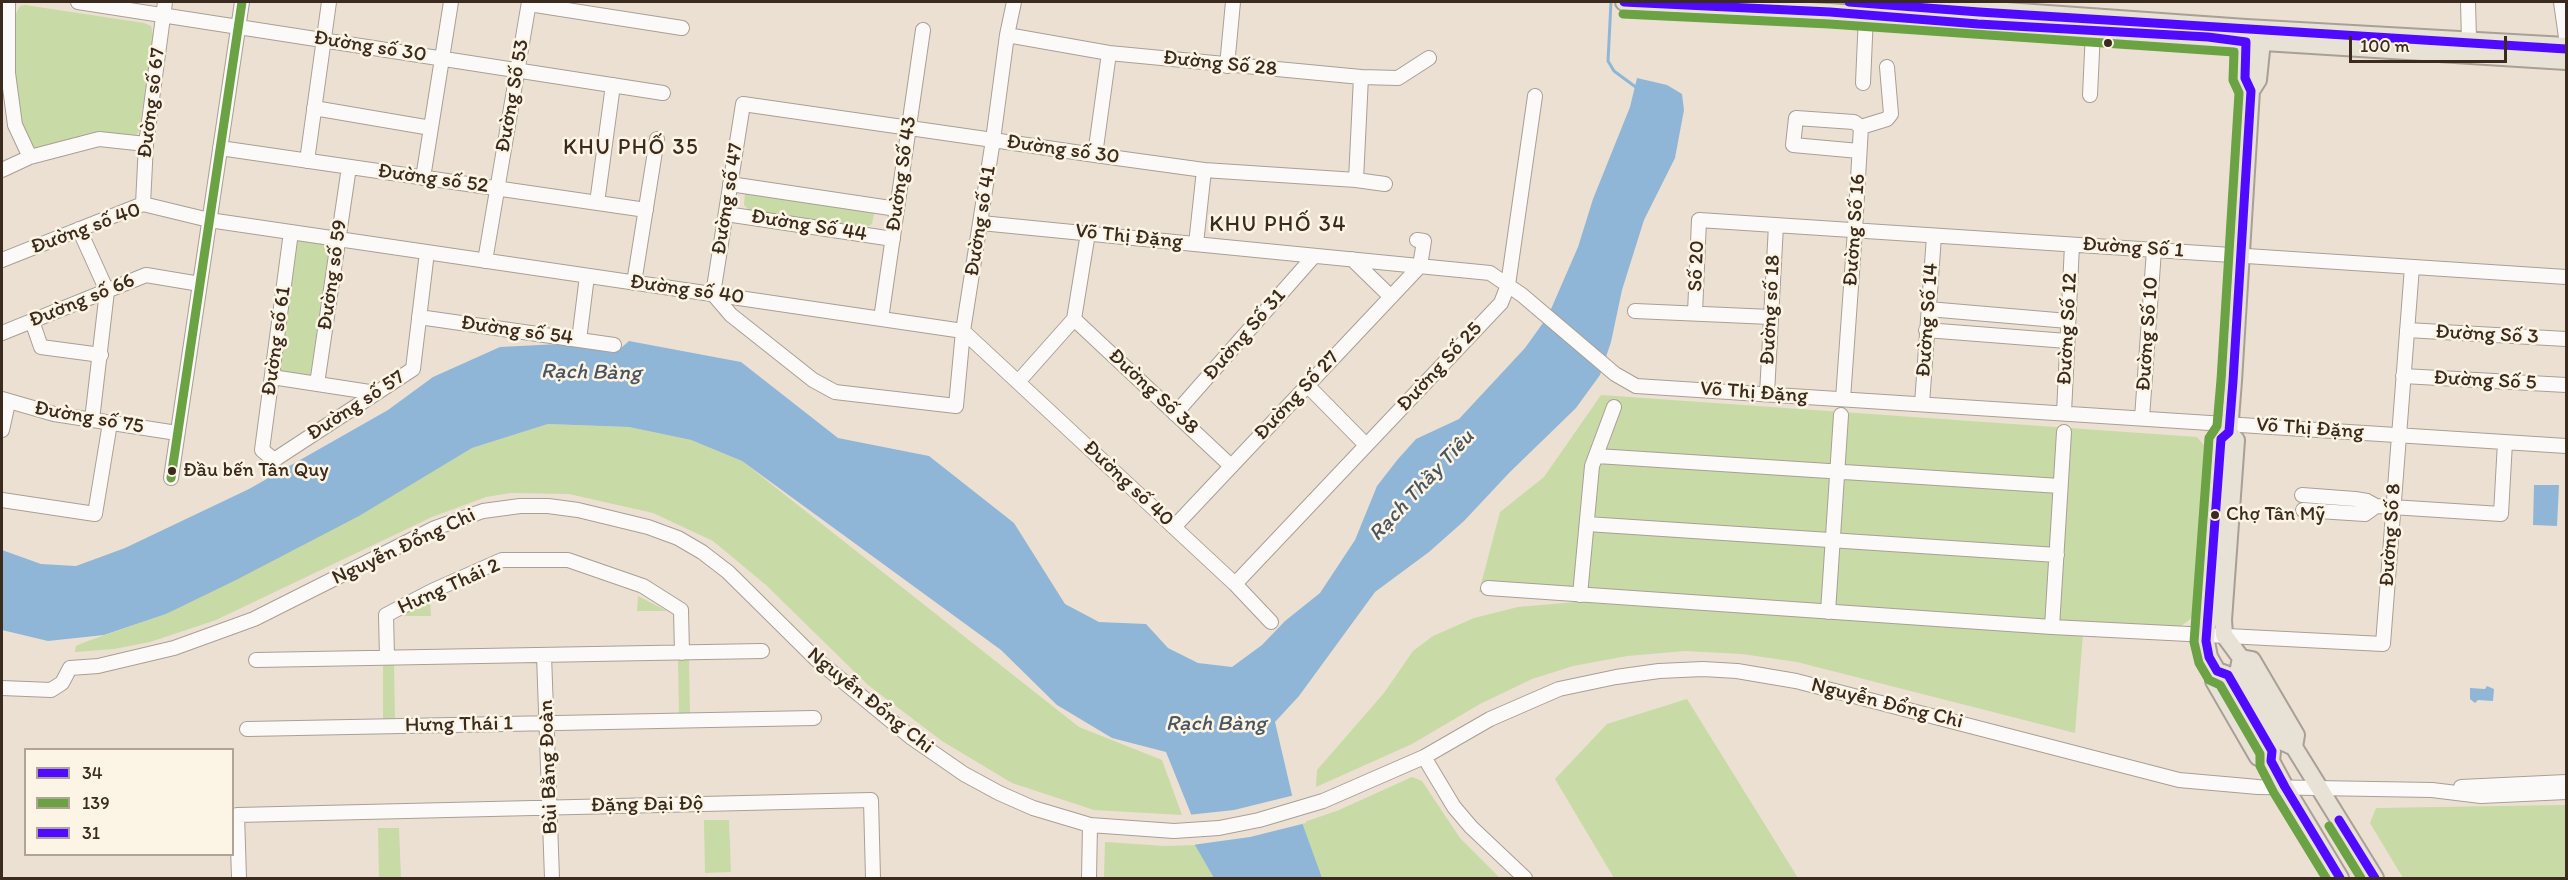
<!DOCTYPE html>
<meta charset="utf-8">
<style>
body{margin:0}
#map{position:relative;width:2568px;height:880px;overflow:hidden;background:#ece0d2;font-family:Itim,sans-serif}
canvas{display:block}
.frame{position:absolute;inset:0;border:3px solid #3b2a1e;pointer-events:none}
.legend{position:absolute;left:24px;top:748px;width:210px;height:108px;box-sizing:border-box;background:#fcf5e5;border:2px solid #afa495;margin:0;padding:8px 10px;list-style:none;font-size:18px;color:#3b2a1e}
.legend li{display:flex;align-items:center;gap:12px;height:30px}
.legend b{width:30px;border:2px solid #afa495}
.scale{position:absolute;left:2349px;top:36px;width:158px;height:27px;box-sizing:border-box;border:3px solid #3b2a1e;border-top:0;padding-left:8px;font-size:18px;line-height:21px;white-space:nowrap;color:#3b2a1e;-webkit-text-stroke:4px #fcf5e5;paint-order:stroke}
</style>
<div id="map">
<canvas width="2568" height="880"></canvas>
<div class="frame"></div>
<ul class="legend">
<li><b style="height:8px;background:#4f0aff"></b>34</li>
<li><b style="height:8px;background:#6aa244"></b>139</li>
<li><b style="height:8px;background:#4f0aff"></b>31</li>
</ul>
<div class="scale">100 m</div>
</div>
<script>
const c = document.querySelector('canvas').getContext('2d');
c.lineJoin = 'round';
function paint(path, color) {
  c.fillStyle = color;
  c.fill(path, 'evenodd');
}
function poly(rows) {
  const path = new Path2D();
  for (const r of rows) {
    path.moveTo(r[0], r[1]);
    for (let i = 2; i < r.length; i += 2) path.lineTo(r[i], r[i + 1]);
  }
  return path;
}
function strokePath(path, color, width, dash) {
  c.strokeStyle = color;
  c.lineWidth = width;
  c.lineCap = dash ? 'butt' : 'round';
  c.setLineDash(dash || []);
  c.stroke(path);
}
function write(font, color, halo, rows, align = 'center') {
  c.font = font + ' Itim,sans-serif';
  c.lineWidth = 5;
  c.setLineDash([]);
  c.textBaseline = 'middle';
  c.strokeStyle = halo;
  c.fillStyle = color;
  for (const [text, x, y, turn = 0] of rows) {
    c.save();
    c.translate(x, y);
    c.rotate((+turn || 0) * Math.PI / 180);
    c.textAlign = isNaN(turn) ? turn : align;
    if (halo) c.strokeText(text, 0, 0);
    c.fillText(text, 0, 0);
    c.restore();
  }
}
paint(poly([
 [25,5,144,23,151,26,154,40,139,131,136,135,130,138,34,150,28,145,17,111,11,65,15,15,20,6],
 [753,191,867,208,874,214,872,224,865,228,750,211,744,205,745,193],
 [298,237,330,242,310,377,278,371],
 [1601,395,2197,437,2204,445,2194,616,2180,627,2179,640,2083,634,2075,733,1797,662,1742,654,1685,651,1627,656,1573,666,1532,679,1480,704,1412,744,1316,787,1317,770,1384,693,1413,651,1433,636,1474,618,1518,607,1576,602,1954,626,1479,592,1500,512,1544,477],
 [548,424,629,427,691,440,742,461,1079,727,1162,760,1182,815,1094,810,1012,783,942,741,868,685,766,585,713,541,653,513,569,494,511,493,486,497,432,517,216,620,150,642,114,649,75,652,76,646,85,642,166,614,472,448],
 [638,596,667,611,637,611],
 [430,600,431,616,395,616],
 [678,660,689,660,690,716,679,716],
 [383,664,394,664,395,720,383,720],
 [1687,699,1798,878,1614,878,1555,779,1607,724],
 [1412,777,1422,781,1460,838,1500,878,1309,878,1282,830,1339,810],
 [2566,805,2566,878,2403,878,2370,823,2376,808],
 [704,820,729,820,731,872,705,873],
 [378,828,399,828,401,878,379,878],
 [1105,842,1165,846,1195,845,1257,878,1104,878]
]), '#c8daa5');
paint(poly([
 [1637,78,1667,85,1682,94,1684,110,1675,158,1644,220,1622,290,1611,342,1600,375,1576,408,1509,473,1464,521,1429,552,1375,592,1299,696,1275,722,1292,795,1322,878,1214,878,1195,845,1191,814,1166,752,1112,738,1057,705,1001,650,742,461,691,440,629,427,548,424,472,448,359,516,236,580,166,614,104,635,48,641,2,630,2,550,41,564,76,566,125,548,249,489,388,410,433,377,500,347,559,344,615,353,629,341,741,362,838,438,929,456,1014,523,1065,604,1099,622,1146,624,1168,648,1198,663,1232,667,1262,645,1285,621,1320,593,1355,540,1377,486,1398,459,1416,439,1459,419,1525,348,1548,316,1578,247,1593,199,1630,107],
 [2534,485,2559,485,2557,526,2533,525],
 [2487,686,2494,689,2493,701,2478,700,2475,703,2470,699,2470,688,2485,689]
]), '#90b6d7');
paint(poly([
 [1295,795,1306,823,1250,837,1192,845,1188,815,1234,810]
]), '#ece0d2');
strokePath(poly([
 [1611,2,1608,61,1614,71,1637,88]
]), '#90b6d7', 3);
const minor = poly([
 [8,2,8,73,15,125,30,157],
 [78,2,663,93],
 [1014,2,1007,35,993,140,963,331,956,406,835,392,813,380,731,315,713,294,743,104,993,140,1095,155,1204,170,1356,180,1385,184],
 [2468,2,2469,40],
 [2561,2,2566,37],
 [529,4,682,28],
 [1007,35,1109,53,1361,77,1398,78,1429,58],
 [1227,66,1233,2],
 [1863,83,1866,15],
 [2090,95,2093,31],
 [314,108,431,128],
 [1861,127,1887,119,1891,114,1887,67],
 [220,148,646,210],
 [1095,155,1109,53],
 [307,161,329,2],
 [2,170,30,157,99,139,146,144],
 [423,178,451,2],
 [1356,180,1361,77],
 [730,184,897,209],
 [597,203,613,85],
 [143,204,146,144,165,2],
 [726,214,893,239],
 [981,223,1490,273,1522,295,1615,374,1636,386,2566,446],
 [79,229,107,291,92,420],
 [291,232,262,450,274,460,413,369,427,252],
 [1196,244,1204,170],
 [1352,259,1391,297],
 [2,260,143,204,209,220,963,331,1235,584,1271,622],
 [485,261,529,2],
 [634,283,657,139],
 [1928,309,2068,321],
 [1635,311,1771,317],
 [1695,313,1699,220,2566,277],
 [419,317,614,345],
 [881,319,923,30],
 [1074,319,1231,466],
 [32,321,41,347,101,355],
 [1926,330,2067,341],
 [2407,330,2566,339],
 [2,333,146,275,200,284],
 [579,340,587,276],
 [2403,376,2566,385],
 [272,377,376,393],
 [1018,382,1074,319,1088,233],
 [317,384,349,167],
 [1307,385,1366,445],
 [1767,394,1776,225],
 [2,399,54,414,177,433],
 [1843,399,1855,230,1861,127,1854,122,1796,118,1793,145,1859,151],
 [1922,404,1934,236],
 [2064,413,2072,245],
 [1175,414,1314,256],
 [2142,418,2154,250],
 [2,430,8,403],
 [1597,456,2060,486],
 [171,478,242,2],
 [2302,495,2355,499,2367,501,2376,506],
 [2,500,95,514,110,423],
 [2303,510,2365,514,2376,506,2501,514,2505,442],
 [1587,524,2057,555],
 [1174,527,1420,266,1424,241,1417,240],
 [1235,584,1501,303,1508,285,1535,96],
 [1488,588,2052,627,2383,644,2412,267],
 [1580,595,1592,466,1614,407],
 [1828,612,1841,415],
 [2052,627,2064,432],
 [544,655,552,878],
 [387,657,386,615,432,591,502,560,568,560,643,586,681,610,682,653],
 [256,660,762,651],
 [2,688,51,690,62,683,70,668,98,666,174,648,254,619,435,528,483,511,520,506,548,506,578,510,648,527,678,538,702,552,728,572,816,659,912,738,964,774,999,793,1033,808,1090,825,1174,831,1219,828,1259,820,1323,801,1424,757,1490,719,1559,689,1616,677,1659,671,1703,669,1737,671,1796,681,2179,780,2258,787,2432,790,2481,796,2566,792],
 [247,729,814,718],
 [1424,757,1454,807,1471,827,1525,878],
 [2461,787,2566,782],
 [239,878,237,815,871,800,873,878],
 [1089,878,1090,825]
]);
const major = poly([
 [1624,2,1830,12,1978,24,2566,61],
 [1879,2,2246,28,2566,46],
 [2246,28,2245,78,2251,91,2233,381,2229,432,2221,439,2206,641,2209,657,2217,671,2214,681,2258,757,2271,761],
 [2251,91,2258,80,2263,31],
 [2229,432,2236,440,2223,620,2224,635,2241,658,2252,660,2296,735,2294,747],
 [2241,658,2239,668,2283,742,2294,747,2375,878],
 [2217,671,2228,675,2272,751,2271,761,2285,787,2340,878]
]);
strokePath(minor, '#a89f96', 16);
strokePath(major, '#a89f96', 20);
strokePath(minor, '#fcfaf8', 14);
strokePath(major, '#e8e1d5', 16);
strokePath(poly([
 [1624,2,1830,12,1978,24,2208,37,2246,42,2245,78,2251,91,2233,381,2229,432,2221,439,2206,641,2209,657,2217,671,2228,675,2272,751,2271,761,2285,787,2340,878],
 [2339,820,2375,878]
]), '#4f0aff', 9);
strokePath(poly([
 [1623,14,1829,24,2234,52,2233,80,2239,93,2221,380,2217,426,2209,438,2194,642,2199,663,2209,680,2220,685,2260,754,2260,766,2274,793,2326,878],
 [2329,826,2361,878]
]), '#6aa244', 9);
strokePath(poly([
 [1849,2,1979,12,2566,49]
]), '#4f0aff', 9);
strokePath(poly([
 [171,478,242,2]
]), '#6aa244', 9);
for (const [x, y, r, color] of [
 [2108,43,5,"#3b2a1e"],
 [172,471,5,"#3b2a1e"],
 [2215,515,5,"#3b2a1e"]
]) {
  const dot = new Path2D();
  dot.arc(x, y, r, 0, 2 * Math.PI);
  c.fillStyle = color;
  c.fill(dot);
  strokePath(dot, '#fcf5e5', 2);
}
write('20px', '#3b2a1e', '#fcf5e5', [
 ["Đầu bến Tân Quy",183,471],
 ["Chợ Tân Mỹ",2226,515]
], 'left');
write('21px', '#3b2a1e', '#fcf5e5', [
 ["Đường số 30",370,47,9],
 ["Đường Số 28",1220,64,6],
 ["Đường Số 53",513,96,-80],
 ["Đường số 67",152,103,-83],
 ["Đường số 30",1063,150,8],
 ["Đường Số 43",902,174,-82],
 ["Đường số 52",433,179,8],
 ["Đường số 47",728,199,-81],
 ["Đường số 41",981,221,-81],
 ["Đường Số 44",809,226,9],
 ["Đường số 40",86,229,-20],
 ["Đường Số 16",1855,230,-86],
 ["Võ Thị Đặng",1129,237,6],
 ["Đường Số 1",2133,248,4],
 ["Số 20",1697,266,-88],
 ["Đường số 59",333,275,-82],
 ["Đường số 40",687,290,8],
 ["Đường số 66",82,301,-22],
 ["Đường số 18",1771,310,-87],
 ["Đường Số 14",1928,320,-86],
 ["Đường Số 12",2068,329,-87],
 ["Đường số 54",517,331,8],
 ["Đường Số 10",2148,334,-86],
 ["Đường Số 31",1245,335,-49],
 ["Đường Số 3",2487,335,3],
 ["Đường số 61",277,341,-82],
 ["Đường Số 25",1440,367,-47],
 ["Đường Số 5",2485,381,3],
 ["Đường Số 38",1153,392,43],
 ["Võ Thị Đặng",1754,393,4],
 ["Đường Số 27",1297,396,-47],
 ["Đường số 57",356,406,-33],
 ["Đường số 75",89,418,10],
 ["Võ Thị Đặng",2310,429,4],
 ["Đường số 40",1128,484,43],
 ["Đường Số 8",2391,535,-86],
 ["Nguyễn Đổng Chi",404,547,-25],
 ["Hưng Thái 2",449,587,-24],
 ["Nguyễn Đổng Chi",870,701,39],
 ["Nguyễn Đổng Chi",1887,704,14],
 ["Hưng Thái 1",459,725,-1],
 ["Bùi Bằng Đoàn",549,767,-92],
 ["Đặng Đại Độ",647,805,-1]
]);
c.letterSpacing = '1.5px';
write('22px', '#3b2a1e', '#fcf5e5', [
 ["KHU PHỐ 35",631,148],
 ["KHU PHỐ 34",1278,225]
]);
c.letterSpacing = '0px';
write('italic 22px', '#4b555f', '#fcf5e5', [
 ["Rạch Bàng",591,373,1],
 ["Rạch Thầy Tiêu",1422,486,-47],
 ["Rạch Bàng",1216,724]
]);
</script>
